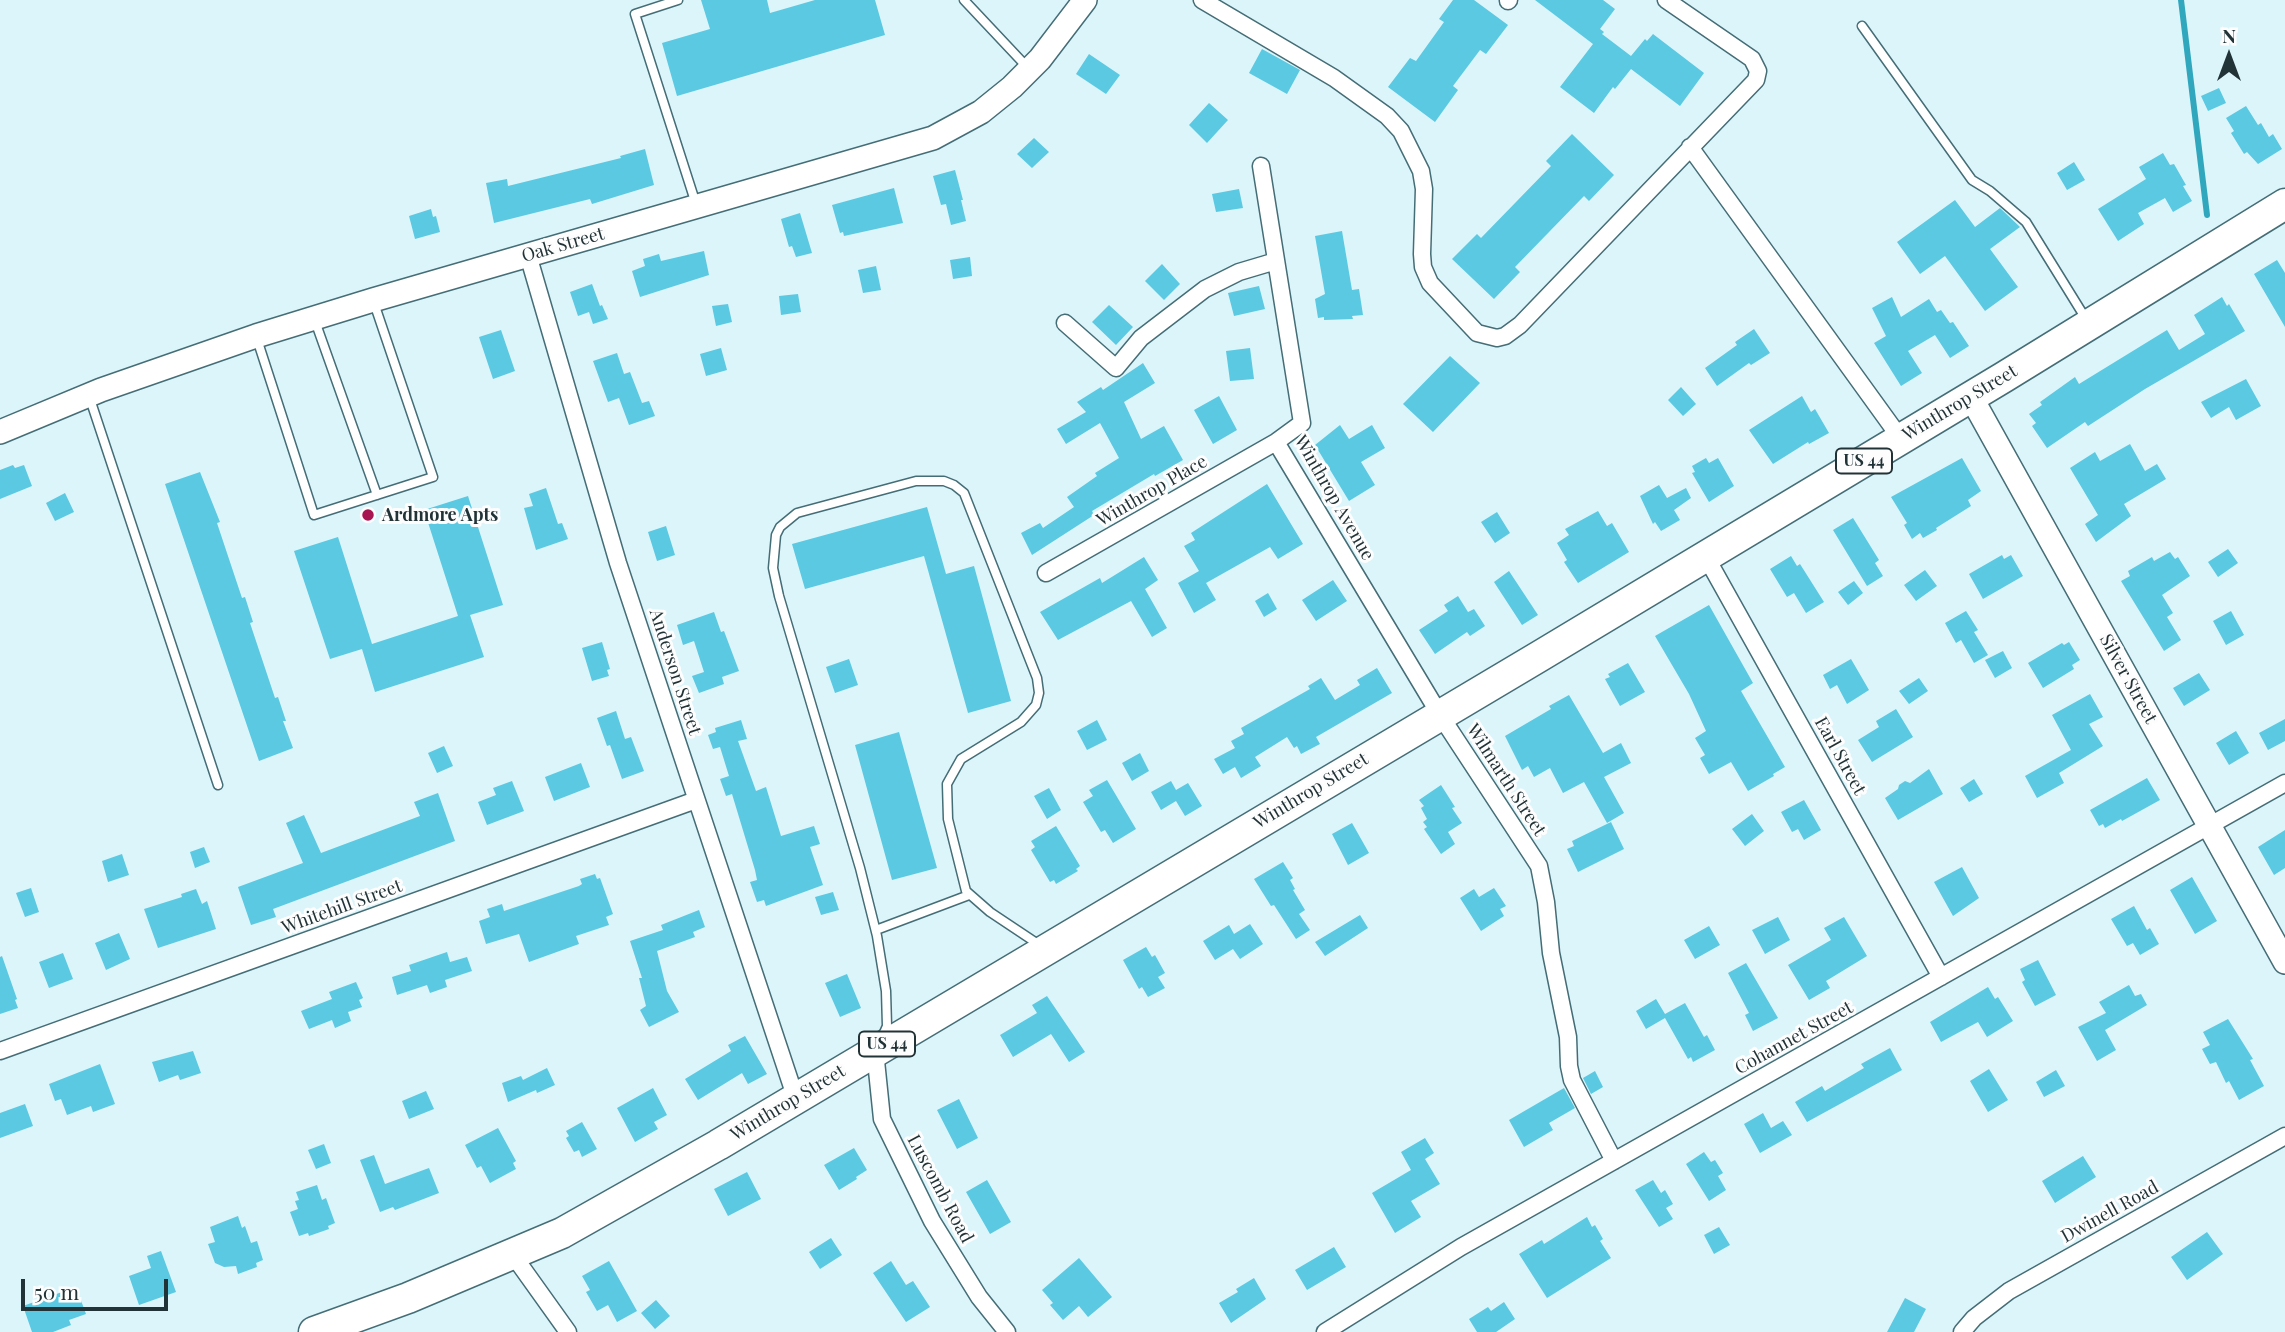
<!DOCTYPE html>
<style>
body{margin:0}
#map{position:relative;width:2285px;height:1332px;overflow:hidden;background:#dbf5fb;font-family:"Playfair Display",serif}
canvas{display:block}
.north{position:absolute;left:2194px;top:21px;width:70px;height:70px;-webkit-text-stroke:5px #fdfdfd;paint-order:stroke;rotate:0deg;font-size:19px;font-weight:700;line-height:28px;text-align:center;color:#223337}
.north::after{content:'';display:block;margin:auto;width:24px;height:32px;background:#223337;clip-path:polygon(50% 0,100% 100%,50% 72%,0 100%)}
.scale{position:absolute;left:21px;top:1279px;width:147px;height:32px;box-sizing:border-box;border:4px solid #223337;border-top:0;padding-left:9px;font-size:21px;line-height:24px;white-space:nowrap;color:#223337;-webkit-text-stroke:5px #fdfdfd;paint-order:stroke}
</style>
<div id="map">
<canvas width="2285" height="1332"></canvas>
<div class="north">N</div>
<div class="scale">50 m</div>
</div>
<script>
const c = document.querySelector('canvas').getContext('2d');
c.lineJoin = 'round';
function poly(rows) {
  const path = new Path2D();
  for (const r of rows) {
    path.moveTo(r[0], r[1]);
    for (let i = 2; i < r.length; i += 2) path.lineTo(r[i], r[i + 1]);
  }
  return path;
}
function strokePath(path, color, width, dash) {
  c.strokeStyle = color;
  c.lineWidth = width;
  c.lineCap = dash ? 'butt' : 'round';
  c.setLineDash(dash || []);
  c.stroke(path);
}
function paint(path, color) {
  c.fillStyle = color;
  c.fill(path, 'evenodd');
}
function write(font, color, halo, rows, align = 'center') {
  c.font = font + ' "Playfair Display",serif';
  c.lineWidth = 6;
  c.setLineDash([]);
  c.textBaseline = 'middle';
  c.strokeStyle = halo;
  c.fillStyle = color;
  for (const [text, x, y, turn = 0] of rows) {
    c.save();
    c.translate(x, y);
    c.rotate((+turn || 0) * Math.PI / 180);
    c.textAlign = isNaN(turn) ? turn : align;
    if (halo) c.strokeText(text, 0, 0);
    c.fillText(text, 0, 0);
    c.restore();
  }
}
strokePath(poly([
 [2181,0,2207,215]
]), '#31a7be', 6);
paint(poly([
 [701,0,767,0,770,13,815,0,875,0,885,35,677,96,662,43,710,29],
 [1453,0,1474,0,1508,25,1486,54,1480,50,1453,86,1458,90,1435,122,1388,87,1410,58,1416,61,1444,22,1439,19],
 [1535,0,1603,0,1615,9,1600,29,1604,32,1602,34,1631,56,1645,39,1647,41,1653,34,1704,73,1680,106,1631,69,1615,89,1613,87,1594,113,1560,87,1593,44],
 [1262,49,1300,70,1287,94,1249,73],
 [1089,54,1120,75,1106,94,1076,74],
 [2219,88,2226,103,2208,111,2201,96],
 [1209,103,1228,120,1207,143,1189,125],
 [2246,106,2258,125,2261,123,2269,137,2273,134,2282,149,2258,164,2247,152,2244,154,2231,133,2234,131,2226,118],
 [1572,134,1614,175,1589,201,1584,196,1515,267,1520,272,1494,299,1452,259,1477,234,1481,238,1551,166,1546,161],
 [1034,138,1049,152,1032,168,1017,154],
 [645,149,654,185,592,204,590,199,494,223,486,183,507,179,508,186,621,158,620,156],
 [2163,153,2170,165,2174,164,2186,185,2183,186,2192,201,2173,212,2165,198,2138,213,2144,224,2118,241,2098,209,2146,179,2139,167],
 [2074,162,2085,180,2067,190,2057,173],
 [955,170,963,200,961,200,966,221,951,225,946,204,941,205,933,176],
 [894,188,903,223,844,236,843,232,840,233,832,205],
 [1239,189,1243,208,1216,212,1212,194],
 [1955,200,1975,227,2000,208,2020,227,1990,249,2018,287,1985,311,1945,256,1920,274,1897,242],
 [431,209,433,217,436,216,440,232,415,239,409,216],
 [800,213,812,253,796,257,792,246,789,247,781,219],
 [1342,231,1352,290,1359,289,1363,315,1352,316,1353,319,1324,320,1324,317,1318,318,1315,299,1325,294,1315,236],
 [704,251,709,275,640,297,632,271,645,266,643,259,659,254,661,261],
 [970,257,972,276,953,279,950,260],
 [2277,260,2285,273,2285,327,2254,274],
 [1162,264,1180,284,1164,300,1145,281],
 [876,266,881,290,863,293,858,270],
 [592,284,600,306,602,305,608,319,593,324,589,312,578,316,570,292],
 [1259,286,1265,309,1234,316,1228,293],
 [798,294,801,312,781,315,779,296],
 [1892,297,1901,317,1929,299,1937,312,1941,310,1950,323,1953,322,1969,346,1950,358,1935,335,1908,351,1922,373,1901,386,1874,343,1886,336,1872,308],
 [2222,297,2227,306,2229,304,2245,331,2145,389,2088,426,2085,422,2047,448,2032,426,2036,423,2029,414,2042,405,2040,402,2075,377,2079,384,2167,330,2179,350,2205,334,2194,315],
 [728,304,732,322,716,326,712,306],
 [1109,305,1133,327,1116,345,1092,322],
 [1754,329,1770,353,1751,365,1749,363,1717,386,1705,368,1737,345,1735,342],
 [501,330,515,371,493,379,479,337],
 [721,348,727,370,706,376,700,354],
 [1250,348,1254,379,1230,381,1226,351],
 [617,353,624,374,630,372,642,403,649,401,655,416,629,425,619,398,608,402,593,361],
 [1450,356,1480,383,1433,432,1403,404],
 [1143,363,1155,383,1124,402,1141,439,1164,426,1183,460,1155,476,1154,474,1092,511,1094,515,1032,555,1021,533,1040,523,1043,528,1074,507,1067,497,1097,476,1095,473,1119,458,1100,423,1066,444,1057,429,1086,412,1077,402,1101,387,1103,390],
 [2246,379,2261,406,2236,420,2229,407,2211,418,2201,402],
 [1681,387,1696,404,1683,416,1668,400],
 [1219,396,1237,430,1213,444,1194,410],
 [1802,396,1811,412,1815,409,1829,433,1809,444,1808,442,1773,464,1749,430],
 [1340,425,1349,439,1372,425,1385,448,1361,462,1375,485,1349,501,1315,445],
 [2130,444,2145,471,2157,464,2166,479,2124,504,2131,516,2096,542,2085,524,2098,515,2070,468,2095,452,2100,461],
 [1706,458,1709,463,1718,458,1734,486,1709,502,1692,473,1695,472,1692,466],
 [1962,458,1981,491,1968,500,1971,506,1936,528,1937,530,1923,538,1920,533,1912,539,1904,525,1907,523,1891,497],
 [13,465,15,468,24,465,32,486,0,499,0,470],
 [200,472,220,522,217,523,242,598,245,597,253,622,250,623,275,698,278,697,286,721,283,721,293,748,259,761,165,484],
 [1267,484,1303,544,1278,559,1270,547,1206,583,1216,600,1194,613,1178,583,1199,571,1184,546,1195,540,1191,533],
 [1659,485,1667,498,1686,488,1691,498,1674,510,1680,520,1661,531,1655,522,1653,524,1640,496],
 [546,488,558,524,562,523,568,539,536,550,524,508,533,506,529,494],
 [65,493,74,512,55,521,46,503],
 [468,496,503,605,470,615,484,657,375,692,362,649,330,659,294,551,338,537,372,644,458,616,424,510],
 [927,507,946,574,974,566,1011,701,968,713,924,556,805,589,792,544],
 [1598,511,1607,526,1612,523,1629,552,1578,583,1564,562,1567,560,1557,543,1569,535,1565,529],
 [1497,512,1510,533,1495,543,1481,522],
 [1853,518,1879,560,1875,563,1883,576,1867,586,1833,530],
 [666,526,675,555,657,561,648,532],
 [2228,549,2238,563,2218,577,2208,562],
 [2170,552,2175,559,2178,557,2190,576,2162,595,2173,613,2167,617,2181,640,2164,651,2121,581,2130,576,2128,571,2152,557,2154,561],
 [2002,555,2004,559,2011,555,2023,576,1983,599,1969,574],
 [1791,556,1797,566,1800,564,1824,602,1806,613,1794,593,1787,597,1770,569],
 [1144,557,1158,580,1145,589,1167,628,1152,637,1131,601,1058,640,1040,612,1100,578,1102,583],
 [1925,570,1937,586,1916,601,1904,585],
 [1509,571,1538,615,1522,625,1494,582],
 [1333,580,1347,601,1316,621,1302,600],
 [1854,581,1863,593,1848,605,1838,592],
 [1268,593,1277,609,1264,617,1255,601],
 [1458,596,1468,612,1474,609,1485,626,1470,636,1467,632,1435,654,1419,630,1448,611,1444,605],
 [1709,605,1753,683,1741,691,1785,767,1773,774,1774,776,1748,791,1731,762,1709,774,1700,758,1705,755,1695,738,1706,731,1689,694,1655,636],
 [1966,611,1978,630,1974,632,1988,655,1974,663,1961,640,1956,643,1945,623],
 [2231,611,2244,635,2226,645,2213,621],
 [714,612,721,632,724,631,739,671,722,677,724,684,699,693,692,676,704,672,694,641,683,645,677,625],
 [602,642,610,669,607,670,609,676,592,681,582,648],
 [2069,642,2080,660,2072,665,2074,669,2043,688,2028,663,2062,643,2064,645],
 [2003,651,2012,668,1995,678,1985,660],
 [849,659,858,685,835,693,826,667],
 [1851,659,1869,690,1847,704,1837,685,1830,689,1823,675],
 [1628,663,1645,692,1620,706,1605,679,1610,677,1608,674],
 [1377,668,1392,693,1316,737,1320,744,1301,754,1297,746,1294,748,1287,737,1255,757,1261,766,1241,778,1235,767,1223,774,1214,759,1235,748,1231,741,1244,734,1241,728,1310,689,1308,686,1321,678,1335,700,1360,685,1357,680],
 [2199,673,2210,690,2184,706,2173,688],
 [1919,678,1928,691,1909,704,1899,691],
 [2090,694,2103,717,2089,724,2103,746,2059,773,2064,783,2037,798,2025,776,2071,750,2052,715],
 [1569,695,1603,753,1621,743,1631,763,1604,777,1624,813,1607,823,1584,782,1563,793,1550,768,1534,777,1528,766,1522,770,1505,736,1551,709,1549,706],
 [1896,709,1913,737,1872,762,1858,740,1879,727,1876,721],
 [616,711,625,739,631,737,644,771,622,779,610,745,607,746,597,718],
 [2285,719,2285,741,2268,750,2259,733],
 [741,720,747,739,738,741,756,791,766,787,781,836,814,826,820,844,810,847,823,885,766,906,764,900,757,902,750,882,757,880,755,870,732,794,726,796,720,779,729,776,720,747,713,749,708,735,716,732,715,728],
 [1097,720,1107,740,1087,750,1077,731],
 [2236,731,2249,753,2229,765,2216,743],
 [899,732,937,868,892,880,855,745],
 [444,746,453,766,437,773,428,753],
 [1140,753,1149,771,1132,781,1122,763],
 [581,763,590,787,554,801,545,777],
 [1929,769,1943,794,1898,820,1885,798,1898,789,1899,785,1905,781,1910,783],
 [2147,778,2160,800,2122,821,2121,819,2105,828,2103,824,2099,826,2090,810],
 [1974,779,1983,794,1969,802,1960,788],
 [1107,780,1136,829,1113,843,1105,830,1101,832,1083,802,1093,796,1089,790],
 [512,781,524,811,487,825,478,802,496,795,493,788],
 [1171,781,1176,790,1188,783,1202,806,1185,816,1176,801,1161,810,1151,792],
 [1441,785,1455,807,1452,808,1462,823,1448,832,1455,844,1441,854,1424,829,1427,827,1423,822,1427,819,1421,808,1424,806,1419,800],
 [1049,788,1061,810,1047,819,1034,796],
 [438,793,455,841,273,909,276,917,251,925,238,887,303,863,286,823,304,815,321,853,420,816,414,802],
 [1804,800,1821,830,1804,840,1798,829,1792,832,1781,812],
 [1752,814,1764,831,1745,846,1732,829],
 [1611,822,1624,849,1578,872,1567,849,1574,846,1572,841],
 [1352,823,1369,853,1348,865,1332,834],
 [1056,826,1080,866,1076,869,1078,871,1056,884,1054,880,1050,882,1031,850,1035,847,1031,841],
 [2285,830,2285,868,2274,875,2258,847],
 [204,847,210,862,195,868,190,852],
 [122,854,129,875,108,882,102,861],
 [1283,862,1293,878,1290,880,1295,889,1293,890,1305,910,1299,914,1310,930,1296,939,1274,905,1271,906,1254,879],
 [1962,867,1979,898,1953,916,1934,882],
 [595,874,597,879,600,878,613,914,606,917,609,925,576,936,579,944,529,962,519,934,486,944,479,921,490,917,487,909,502,904,504,911,579,886,582,884,580,879],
 [2192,877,2217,921,2195,934,2170,890],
 [31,888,39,912,25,917,16,893],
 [1494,888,1506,906,1500,909,1504,916,1481,931,1460,898,1474,889,1479,897],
 [196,889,202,904,207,901,216,929,158,948,144,909,182,897,181,894],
 [833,892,839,910,821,915,815,897],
 [2134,906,2147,930,2150,928,2159,944,2140,955,2133,943,2127,946,2111,919],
 [699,910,705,927,693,932,695,937,657,951,667,991,679,1012,649,1027,640,1010,646,1006,639,978,642,978,630,941,663,930,661,925],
 [1360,915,1368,928,1325,956,1315,942],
 [1778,917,1790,940,1765,954,1752,930],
 [1844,917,1867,956,1826,981,1830,988,1809,1000,1788,965,1831,940,1824,928],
 [1250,924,1263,944,1240,959,1233,949,1215,960,1203,941,1229,925,1234,934],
 [1709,926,1720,945,1695,959,1684,940],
 [119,933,130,959,106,970,95,943],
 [1146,947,1152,957,1155,955,1165,973,1158,977,1165,988,1148,997,1142,987,1139,989,1123,960],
 [447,952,450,962,467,957,472,971,445,980,447,987,430,993,427,985,397,995,392,977,411,971,409,965],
 [63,953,73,979,49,988,39,962],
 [2,956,17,999,15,1000,18,1008,0,1014,0,957],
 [2038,960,2056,995,2035,1006,2022,982,2025,980,2020,969],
 [1746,963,1778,1018,1753,1031,1745,1015,1749,1013,1728,973],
 [847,974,861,1008,840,1017,825,983],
 [356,982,363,998,359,1000,362,1007,348,1012,351,1021,335,1028,332,1020,309,1029,301,1011,332,999,329,992],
 [2129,985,2135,996,2141,994,2147,1005,2105,1030,2116,1050,2097,1061,2078,1027,2106,1013,2099,1002],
 [1988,987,1995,999,1998,997,2013,1021,1987,1037,1978,1022,1941,1042,1930,1022],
 [1047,996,1085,1052,1069,1062,1051,1034,1013,1057,1000,1035,1037,1013,1032,1005],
 [1656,999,1665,1014,1685,1003,1704,1037,1707,1035,1715,1050,1693,1062,1691,1057,1688,1059,1665,1018,1646,1029,1636,1011],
 [2228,1019,2253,1059,2250,1060,2264,1086,2239,1100,2229,1081,2226,1083,2216,1062,2210,1064,2202,1049,2210,1045,2203,1032],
 [745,1036,767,1074,748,1084,742,1073,698,1100,685,1079,731,1051,728,1045],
 [1890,1048,1902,1070,1807,1122,1795,1102,1822,1086,1825,1091,1864,1068,1861,1064],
 [193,1051,201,1073,180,1080,178,1075,159,1082,152,1062],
 [100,1064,115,1104,93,1112,91,1106,67,1115,61,1099,55,1101,49,1084],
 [547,1068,555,1085,537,1093,536,1090,508,1102,502,1083,521,1076,523,1080],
 [1989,1069,2008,1100,1988,1112,1970,1081],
 [2056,1070,2065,1086,2044,1097,2036,1082],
 [1595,1071,1603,1087,1591,1094,1583,1078],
 [653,1088,667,1115,654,1122,658,1129,635,1142,617,1108],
 [1564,1088,1575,1108,1549,1123,1553,1130,1524,1147,1509,1120],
 [426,1091,434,1109,409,1119,402,1101],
 [959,1099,978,1138,957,1149,937,1110],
 [25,1104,33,1126,0,1138,0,1113],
 [1763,1113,1771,1128,1783,1121,1792,1135,1760,1153,1744,1124],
 [582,1122,597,1149,582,1157,579,1150,574,1152,566,1138,569,1136,566,1131],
 [498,1128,516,1161,513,1163,516,1169,490,1183,481,1166,477,1168,465,1145],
 [1425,1138,1434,1153,1425,1159,1440,1184,1411,1201,1421,1217,1395,1233,1372,1193,1411,1170,1401,1152],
 [324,1144,331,1163,316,1169,308,1150],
 [854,1148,867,1170,856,1177,857,1179,839,1190,824,1165],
 [1704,1152,1711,1162,1715,1160,1723,1173,1718,1176,1726,1190,1709,1201,1686,1164],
 [374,1155,385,1184,429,1168,439,1193,395,1210,393,1207,380,1212,360,1160],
 [2083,1156,2096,1177,2055,1203,2042,1181],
 [747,1172,761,1199,728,1216,714,1189],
 [987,1180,1011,1222,990,1234,966,1192],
 [1653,1180,1661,1193,1665,1190,1673,1204,1666,1208,1673,1219,1659,1227,1635,1190],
 [317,1185,322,1200,326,1198,335,1223,328,1226,329,1229,309,1236,308,1233,299,1236,290,1212,298,1209,295,1201,299,1200,296,1192],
 [238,1216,242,1228,245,1226,251,1243,257,1241,263,1260,256,1263,257,1267,238,1274,236,1266,224,1267,215,1263,208,1244,215,1242,210,1227],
 [1587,1217,1592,1227,1595,1225,1603,1239,1600,1241,1611,1258,1547,1298,1519,1254,1542,1240,1544,1244],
 [1719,1227,1730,1245,1714,1254,1704,1235],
 [2207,1232,2223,1254,2187,1280,2171,1257],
 [831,1238,842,1255,820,1269,809,1252],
 [1334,1247,1346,1267,1307,1290,1295,1270],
 [161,1251,176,1292,139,1305,129,1276,151,1268,147,1256],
 [1079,1258,1112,1297,1088,1317,1079,1306,1063,1320,1050,1305,1053,1303,1042,1290],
 [609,1261,637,1311,617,1322,608,1305,597,1311,586,1292,590,1290,582,1276],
 [891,1261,906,1285,913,1281,930,1307,906,1322,873,1273],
 [1254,1278,1266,1299,1231,1323,1219,1303,1238,1292,1236,1289],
 [76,1287,86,1314,69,1320,71,1325,53,1332,32,1332,23,1306],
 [1905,1298,1926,1309,1914,1332,1887,1332],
 [656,1300,670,1316,655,1329,641,1313],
 [1504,1302,1515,1319,1496,1332,1477,1332,1469,1319,1488,1307,1491,1311]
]), '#5ac9e1');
const lane = poly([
 [678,0,635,14,696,204],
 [964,0,1028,68],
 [1862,26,1972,180,1990,191,2026,222,2086,319],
 [315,321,377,495],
 [257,339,314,515,433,477,374,303],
 [89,396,218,785],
 [876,930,969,895],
 [883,1035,887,1026,886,991,877,936,860,868,779,596,773,568,776,535,780,527,797,513,916,481,944,481,954,485,964,493,1037,678,1039,693,1036,705,1021,722,961,759,947,784,948,819,966,891,990,912,1041,946]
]);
const street = poly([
 [1202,0,1334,78,1387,116,1401,131,1421,171,1424,189,1422,254,1423,267,1430,283,1477,333,1497,338,1505,336,1520,325,1756,80,1758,71,1752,59,1666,0],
 [1508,1,1509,0],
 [1690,147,1901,439],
 [1261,166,1302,423,1276,442,1440,715,1539,866,1546,902,1551,953,1568,1037,1569,1066,1572,1080,1614,1161],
 [528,255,618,563,796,1099],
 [1065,323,1116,368,1141,338,1205,289,1239,272,1276,261],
 [1705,555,1941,977],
 [1046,573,1276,442],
 [0,1051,696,800],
 [875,1051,882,1119,932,1221,979,1297,1007,1332],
 [513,1255,568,1332],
 [1325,1332,1461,1247,2285,783],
 [1962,1332,1974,1318,2009,1291,2285,1136]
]);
const secondary = poly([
 [1971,397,2285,962],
 [0,432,101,390,256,336,373,300,933,138,981,112,1012,87,1040,59,1085,0]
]);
const highway = poly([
 [314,1332,408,1298,562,1233,718,1145,1540,656,2004,377,2285,204]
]);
strokePath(lane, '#456d76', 11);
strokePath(street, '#456d76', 19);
strokePath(secondary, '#456d76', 26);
strokePath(highway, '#456d76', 33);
strokePath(lane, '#fff', 8);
strokePath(street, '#fff', 16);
strokePath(secondary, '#fff', 23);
strokePath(highway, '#fff', 30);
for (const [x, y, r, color] of [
 [368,515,7,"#a71651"]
]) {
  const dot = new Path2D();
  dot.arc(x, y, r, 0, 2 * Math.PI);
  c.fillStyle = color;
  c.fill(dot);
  strokePath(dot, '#fdfdfd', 2.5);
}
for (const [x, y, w] of [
 [1864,461,56],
 [887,1044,56]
]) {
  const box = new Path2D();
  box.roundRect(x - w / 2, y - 12.5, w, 25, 5);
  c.fillStyle = '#fdfdfd';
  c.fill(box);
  strokePath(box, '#223337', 2);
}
write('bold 16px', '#223337', null, [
 ["US 44",1864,461],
 ["US 44",887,1044]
]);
write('18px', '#223337', '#fdfdfd', [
 ["Oak Street",563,245,-16],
 ["Winthrop Street",1960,403,-31],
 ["Winthrop Place",1152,491,-30],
 ["Winthrop Avenue",1334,498,60],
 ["Anderson Street",675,672,72],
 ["Silver Street",2128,679,61],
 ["Earl Street",1840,756,61],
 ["Wilmarth Street",1506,780,57],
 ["Winthrop Street",1311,791,-31],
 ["Whitehill Street",342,907,-20],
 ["Cohannet Street",1794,1038,-29],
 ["Winthrop Street",788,1103,-31],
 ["Luscomb Road",940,1189,62],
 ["Dwinell Road",2110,1212,-29]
]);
write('bold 18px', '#223337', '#fdfdfd', [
 ["Ardmore Apts",382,515]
], 'left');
</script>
